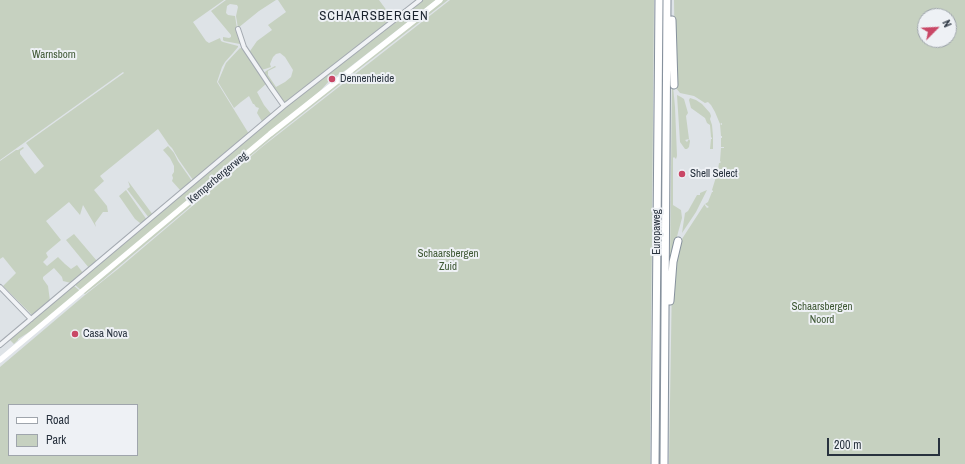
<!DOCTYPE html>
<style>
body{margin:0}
#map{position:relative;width:965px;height:464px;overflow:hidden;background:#dee3e7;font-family:"Archivo Narrow",sans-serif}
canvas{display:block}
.legend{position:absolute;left:8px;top:404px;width:130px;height:52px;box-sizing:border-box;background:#eef1f5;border:1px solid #9fa5ac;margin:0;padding:5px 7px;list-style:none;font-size:12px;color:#28323e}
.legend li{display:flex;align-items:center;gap:8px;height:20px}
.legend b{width:20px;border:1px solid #9fa5ac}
.north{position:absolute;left:917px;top:8px;width:40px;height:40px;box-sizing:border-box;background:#eef1f5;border:1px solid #9fa5ac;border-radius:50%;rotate:66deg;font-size:11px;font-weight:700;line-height:16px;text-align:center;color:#28323e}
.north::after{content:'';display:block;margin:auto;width:14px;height:18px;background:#c94766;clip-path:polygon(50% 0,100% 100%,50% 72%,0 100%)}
.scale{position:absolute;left:827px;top:438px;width:113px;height:18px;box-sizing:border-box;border:2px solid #28323e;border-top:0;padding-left:5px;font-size:12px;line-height:14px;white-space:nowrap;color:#28323e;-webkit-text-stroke:3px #eef1f5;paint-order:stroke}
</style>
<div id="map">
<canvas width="965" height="464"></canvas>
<ul class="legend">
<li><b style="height:5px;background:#fff"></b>Road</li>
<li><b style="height:11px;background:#c6d1c0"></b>Park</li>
</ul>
<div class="north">N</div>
<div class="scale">200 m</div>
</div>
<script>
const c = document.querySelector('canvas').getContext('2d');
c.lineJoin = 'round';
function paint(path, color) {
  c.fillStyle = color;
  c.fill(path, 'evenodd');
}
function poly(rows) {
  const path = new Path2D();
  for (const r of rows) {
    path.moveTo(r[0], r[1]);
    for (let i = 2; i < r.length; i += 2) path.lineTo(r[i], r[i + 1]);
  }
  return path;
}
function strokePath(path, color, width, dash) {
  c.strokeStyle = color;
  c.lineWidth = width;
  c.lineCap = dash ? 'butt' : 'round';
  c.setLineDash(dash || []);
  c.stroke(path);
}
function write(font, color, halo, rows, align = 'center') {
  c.font = font + ' "Archivo Narrow",sans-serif';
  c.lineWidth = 4;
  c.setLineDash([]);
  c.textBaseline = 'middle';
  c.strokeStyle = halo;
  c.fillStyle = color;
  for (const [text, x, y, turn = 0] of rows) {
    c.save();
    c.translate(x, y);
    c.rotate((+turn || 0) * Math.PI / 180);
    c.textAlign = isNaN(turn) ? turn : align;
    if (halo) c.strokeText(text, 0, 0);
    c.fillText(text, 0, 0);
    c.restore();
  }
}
paint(poly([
 [0,0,224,0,193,22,206,41,209,43,220,38,221,41,223,42,238,46,238,47,233,53,225,62,222,67,217,82,249,134,193,180,179,160,172,148,169,145,158,129,100,176,104,181,94,190,107,206,108,212,103,212,95,223,96,227,83,205,80,215,69,202,46,221,61,240,48,251,46,253,48,257,43,262,47,266,58,257,65,264,71,269,77,265,83,273,71,283,63,281,62,277,54,268,43,277,43,279,48,286,50,301,32,315,3,286,16,273,3,257,0,259,0,161,16,150,18,150,23,147,24,148,20,151,20,154,35,174,44,166,26,143,124,73,123,72,0,160],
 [226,0,276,0,259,11,238,28,236,16,238,7,237,5,230,4,227,6,226,13,228,15,235,16,238,35,241,43,240,44,224,41,223,40,223,37,229,38,231,37,231,35,211,11],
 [278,0,379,0,393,19,286,103,283,103,264,75,264,73,266,71,275,66,276,67,268,71,268,75,276,87,285,82,291,77,293,70,285,57,280,53,276,54,273,57,270,64,271,67,265,69,261,70,250,53,250,51,257,41,272,30,268,25,286,12],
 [422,0,436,0,346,70,331,79,327,74],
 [443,0,448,0,354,73,352,72,357,67],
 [450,0,654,0,650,464,0,464,0,367,85,295,118,269,262,147],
 [9,405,137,405,137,455,9,455],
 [674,0,965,0,965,464,669,464,672,279,680,242,704,205,704,204,707,208,709,207,705,204,708,202,712,192,713,192,713,191,712,190,716,177,719,178,720,176,717,176,719,163,720,163,721,162,720,161,721,148,724,148,724,147,721,147,721,138,722,138,722,136,721,136,720,124,722,125,722,123,720,124,715,112,711,105,708,102,705,103,694,96,680,93,676,88,675,70],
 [925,16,949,16,949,40,925,40],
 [240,48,244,49,267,83,257,92,264,105,272,115,263,123,257,113,259,108,256,107,254,104,253,104,249,96,241,102,234,108,218,82,226,63],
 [327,75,330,80,321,90,81,290,74,284,286,107],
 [342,81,343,82,277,134,232,171,231,169,330,88],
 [673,86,675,107,677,156,676,159,674,157,673,158,673,205,681,210,682,218,679,229,670,263,672,87],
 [677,95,681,97,684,99,688,113,686,116,689,139,685,140,687,142,689,139,690,141,689,147,687,149,685,149,680,142],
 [690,98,696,100,702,104,710,113,711,116,710,119,712,125,713,136,713,149,710,149,711,139,712,139,712,138,711,137,710,125,707,123,705,118,691,108,689,100],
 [168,146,174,153,178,161,192,181,182,190,180,190,172,181,173,178,172,175,174,172,174,166,170,158,163,150],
 [229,171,230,173,103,280,85,294,83,293],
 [128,181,153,215,149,218,127,189,130,187],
 [126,190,147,220,142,223,140,223,135,219,119,196],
 [707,190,696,212,682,233,685,213,688,211,697,195,700,195,700,193],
 [74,234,97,261,89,268,66,240],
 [73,285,80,291,34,329,18,339,18,340,14,344,9,339]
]), '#c6d1c0');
const street = poly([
 [238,29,244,47,270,86,284,106],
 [0,287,31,319],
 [0,345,284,106,420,0]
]);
const highway = poly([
 [672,20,674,85],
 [670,301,673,262,678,241],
 [655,464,659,0],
 [664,464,667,0]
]);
strokePath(street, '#a4aab1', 6);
strokePath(highway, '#86919d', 9);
strokePath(street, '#f1f3f6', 4);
strokePath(poly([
 [0,360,270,134,440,0]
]), '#fff', 5.5);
strokePath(highway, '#fff', 7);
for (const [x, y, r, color] of [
 [332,79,4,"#c94766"],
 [682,174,4,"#c94766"],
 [75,334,4,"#c94766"]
]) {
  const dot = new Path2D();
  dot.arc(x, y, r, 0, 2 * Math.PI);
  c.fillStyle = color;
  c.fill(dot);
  strokePath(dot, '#eef1f5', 1.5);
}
write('11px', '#405936', '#eef1f5', [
 ["Warnsborn",54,55],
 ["Schaarsbergen",448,254],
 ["Zuid",448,267],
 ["Schaarsbergen",822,307],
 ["Noord",822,320]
]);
write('11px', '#28323e', '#eef1f5', [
 ["Dennenheide",340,79],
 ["Shell Select",690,174],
 ["Casa Nova",83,334]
], 'left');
write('11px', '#28323e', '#eef1f5', [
 ["Kemperbergerweg",218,178,-40],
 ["Europaweg",657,232,-90]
]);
c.letterSpacing = '1px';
write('13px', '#1a232e', '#eef1f5', [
 ["SCHAARSBERGEN",374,17]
]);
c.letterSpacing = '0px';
</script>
